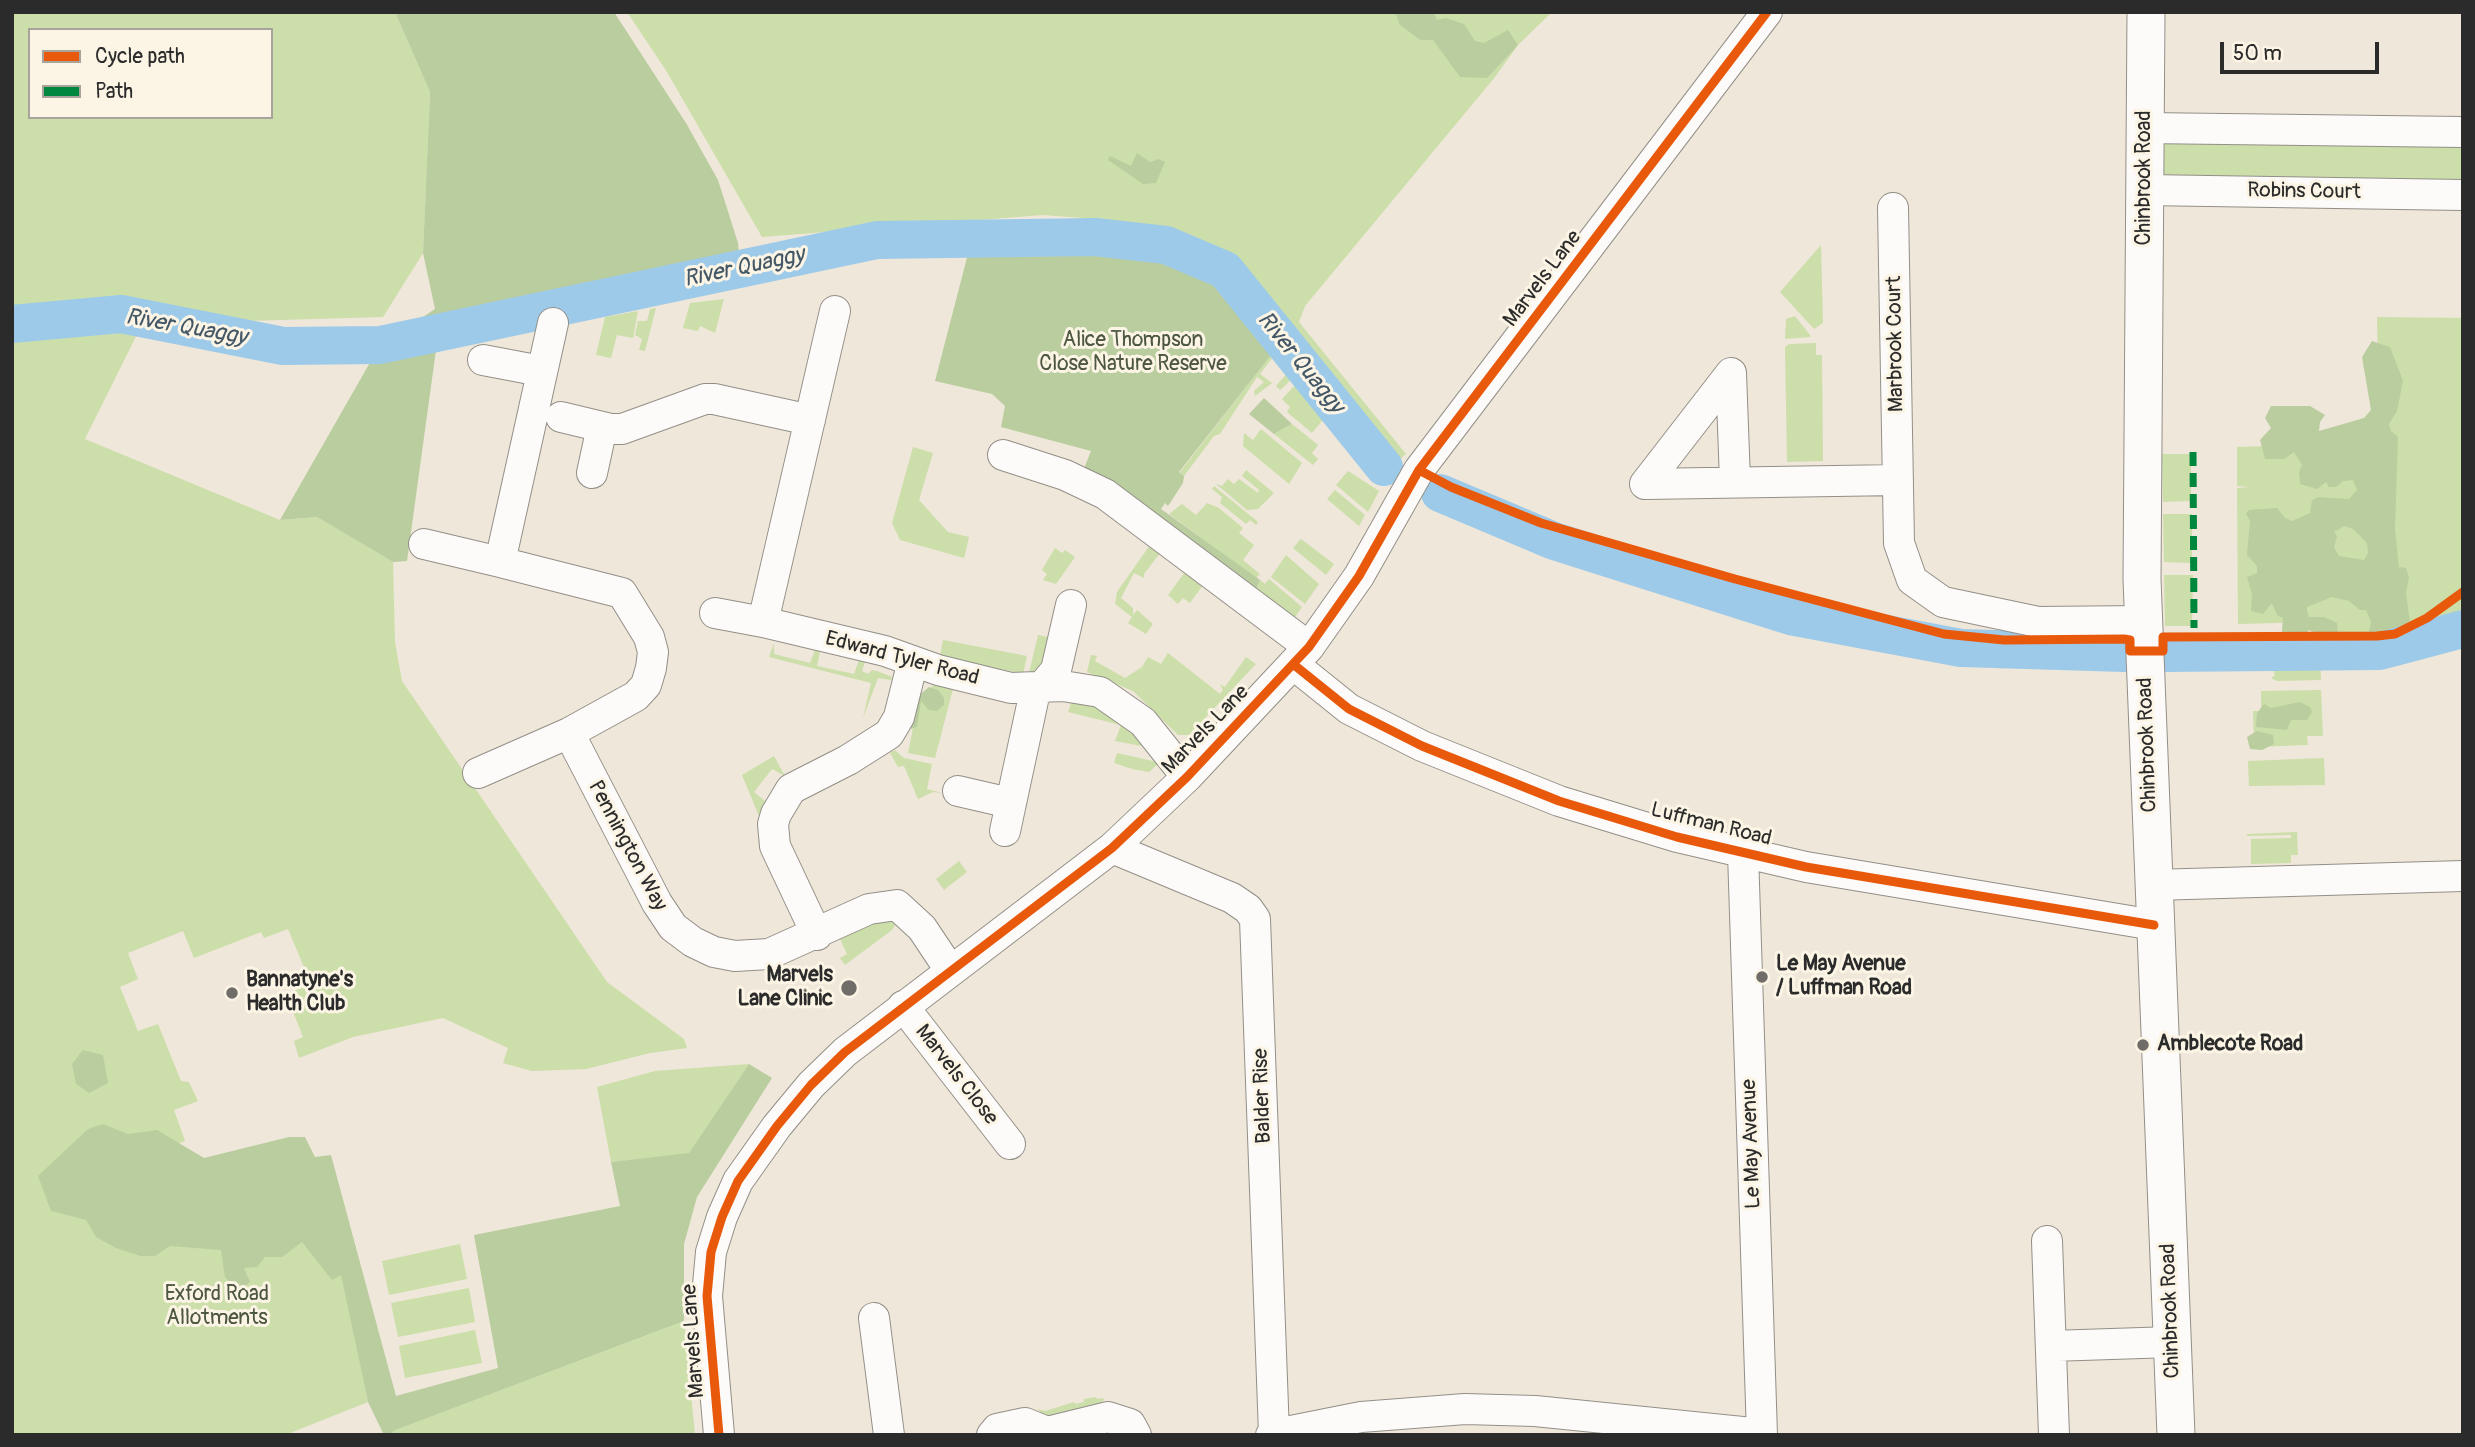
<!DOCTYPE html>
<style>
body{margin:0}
#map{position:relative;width:2475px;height:1447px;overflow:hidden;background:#efe7d9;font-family:Pangolin,sans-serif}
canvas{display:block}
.frame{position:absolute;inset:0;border:14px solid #2b2b2b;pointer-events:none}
.legend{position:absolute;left:28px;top:28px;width:245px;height:91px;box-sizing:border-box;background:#fcf5e5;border:2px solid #a8a49b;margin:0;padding:9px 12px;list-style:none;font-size:21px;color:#2b2b2b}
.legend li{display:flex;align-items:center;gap:14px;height:35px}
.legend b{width:35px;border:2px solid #a8a49b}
.scale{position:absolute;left:2220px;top:42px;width:159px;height:32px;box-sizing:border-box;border:4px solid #2b2b2b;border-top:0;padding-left:9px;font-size:21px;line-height:24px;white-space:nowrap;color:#2b2b2b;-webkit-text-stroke:5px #fcf5e5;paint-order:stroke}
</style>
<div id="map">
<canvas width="2475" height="1447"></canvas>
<div class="frame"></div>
<ul class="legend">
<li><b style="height:9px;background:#e8590c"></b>Cycle path</li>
<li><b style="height:9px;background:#00873e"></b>Path</li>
</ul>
<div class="scale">50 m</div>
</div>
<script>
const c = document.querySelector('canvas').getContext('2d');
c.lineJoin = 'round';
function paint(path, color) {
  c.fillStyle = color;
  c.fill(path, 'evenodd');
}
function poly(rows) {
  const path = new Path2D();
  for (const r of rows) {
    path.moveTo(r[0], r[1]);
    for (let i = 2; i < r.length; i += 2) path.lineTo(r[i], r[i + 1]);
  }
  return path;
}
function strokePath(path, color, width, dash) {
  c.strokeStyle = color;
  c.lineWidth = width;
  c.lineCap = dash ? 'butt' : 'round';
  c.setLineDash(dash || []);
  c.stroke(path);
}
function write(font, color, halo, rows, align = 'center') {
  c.font = font + ' Pangolin,sans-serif';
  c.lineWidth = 6;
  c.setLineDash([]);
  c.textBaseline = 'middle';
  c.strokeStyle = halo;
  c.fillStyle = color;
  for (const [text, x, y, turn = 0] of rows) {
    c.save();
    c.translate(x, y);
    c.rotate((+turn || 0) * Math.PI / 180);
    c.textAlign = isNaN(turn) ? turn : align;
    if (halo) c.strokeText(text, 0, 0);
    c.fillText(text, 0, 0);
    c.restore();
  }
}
paint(poly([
 [12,12,395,12,430,92,423,253,383,317,245,321,153,302,85,439,280,520,317,517,393,562,395,642,402,681,607,982,684,1039,687,1048,650,1053,586,1069,532,1071,503,1063,508,1048,443,1018,353,1037,299,1058,294,1041,303,1037,286,994,311,984,288,929,264,938,261,932,194,958,183,931,128,953,138,979,120,987,138,1031,158,1024,181,1081,189,1082,198,1101,174,1110,185,1141,50,1198,318,1162,368,1402,285,1435,12,1435],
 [30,30,271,30,271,117,30,117],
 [627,12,1552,12,1518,45,1495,77,1305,306,1299,322,1406,454,1393,465,1228,265,1167,239,1167,231,1084,225,1083,218,1043,215,762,237,667,72],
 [2164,135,2463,138,2463,185,2163,183],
 [1821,245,1823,323,1814,329,1780,292],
 [724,299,715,333,700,326,698,331,683,328,690,303],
 [656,308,645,351,639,350,642,339,635,335,638,321,647,321,650,309],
 [638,311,633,338,617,335,611,358,596,355,605,317],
 [1795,316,1810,335,1810,337,1785,339,1786,319],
 [2377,317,2463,318,2463,640,2394,652,2384,641,2384,632,2318,633,2316,622,2238,624,2237,488,2249,487,2237,486,2237,447,2378,443,2382,539],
 [1816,343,1816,355,1822,355,1823,461,1787,462,1785,347,1789,344],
 [1274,351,1276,353,1260,374,1272,383,1255,396,1254,391,1264,382,1257,377,1220,434,1214,436,1184,476,1180,472],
 [1295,364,1332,409,1312,433,1287,412,1290,407,1282,399,1295,385,1291,380,1280,390,1276,386],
 [1292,424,1318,445,1312,453,1318,459,1313,465,1274,434],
 [1261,429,1302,463,1289,484,1243,446,1244,433,1253,440],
 [913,447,933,453,919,500,948,532,969,537,964,558,900,540,892,523],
 [2162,454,2191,454,2191,501,2163,502],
 [1246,470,1274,493,1258,509,1247,510,1216,484,1222,486,1228,479,1234,484,1239,479,1258,493,1259,490,1242,476],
 [1348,471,1379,491,1368,512,1336,485],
 [1214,486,1258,522,1256,525,1250,520,1246,524,1220,503,1222,497,1212,489],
 [1335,490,1365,515,1359,526,1327,499],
 [1207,503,1219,508,1243,528,1239,533,1254,545,1243,560,1260,574,1256,578,1169,514,1182,504,1196,515],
 [2163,514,2192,514,2192,563,2164,562],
 [1301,539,1334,564,1326,575,1293,548],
 [1150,545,1160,553,1144,574,1144,578,1134,573,1121,598,1133,608,1133,615,1137,610,1153,624,1146,634,1128,623,1132,617,1115,604,1117,592],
 [1055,548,1062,553,1065,550,1075,557,1056,584,1043,580,1047,574,1042,570],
 [1286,555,1319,584,1305,604,1271,577],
 [1185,572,1203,585,1190,603,1183,598,1178,604,1168,595],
 [2164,575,2193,575,2192,626,2165,626],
 [1269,579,1302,607,1295,617,1255,591,1260,580,1265,584],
 [1038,635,1053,638,1046,672,1029,673],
 [943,640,1027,656,1023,674,940,656],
 [774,643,774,654,810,663,815,650,820,652,817,666,854,674,859,660,865,662,862,671,868,674,872,670,877,671,892,677,891,680,878,678,863,718,871,683,769,657],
 [1168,653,1220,694,1223,690,1220,684,1225,687,1246,657,1256,664,1189,735,1178,735,1133,691,1087,672,1091,655,1097,656,1095,661,1125,678,1142,667,1148,657,1161,664],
 [2241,659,2320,659,2321,680,2277,681,2271,678,2275,675,2272,666,2250,667,2241,664],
 [934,685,953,689,935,758,908,753,919,698],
 [2321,690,2323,736,2307,736,2308,745,2254,747,2253,711,2261,711,2261,691],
 [1072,700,1091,704,1122,720,1147,747,1115,741,1121,725,1068,712],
 [895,750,904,758,932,764,927,789,942,793,933,792,918,799,904,766,898,767,890,753],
 [1117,753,1157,762,1158,764,1149,772,1132,769,1114,763],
 [774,756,785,776,772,769,754,792,765,801,759,816,742,775],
 [2324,758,2325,785,2249,786,2248,761],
 [2297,832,2298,855,2291,855,2291,863,2251,864,2251,839,2291,838,2291,835,2247,836,2247,834],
 [959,861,967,872,944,890,936,879],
 [886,919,893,919,896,924,892,930,845,965,840,958,847,954,840,939],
 [749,1064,689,1154,611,1162,597,1087,655,1071],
 [460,1244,467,1279,389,1295,382,1261],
 [469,1288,475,1322,398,1337,391,1303],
 [684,1321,695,1435,392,1435,393,1431],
 [475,1330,482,1363,405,1378,399,1346],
 [1096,1397,1097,1399,1104,1398,1101,1409,1048,1418,1037,1409,1045,1411,1074,1402,1075,1404,1084,1402,1084,1399]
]), '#ccdea9');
paint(poly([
 [395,12,614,12,686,123,718,180,738,243,740,263,383,344,436,350,407,561,393,562,317,517,280,520,380,345,435,309,423,253,430,92],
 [1392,12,1433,12,1437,20,1446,18,1464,24,1475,41,1484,43,1508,30,1518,45,1487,78,1460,77,1433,40,1420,40,1399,24,1397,16],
 [1137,153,1150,162,1159,159,1165,162,1156,183,1143,184,1108,160,1110,156,1131,166],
 [1017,240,1080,241,1166,250,1223,275,1279,345,1179,472,1184,476,1183,483,1168,506,1165,503,1161,509,1260,580,1255,591,1083,471,1091,451,1001,427,1005,406,992,394,935,381,970,246],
 [2372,341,2390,347,2403,381,2397,411,2389,424,2391,431,2398,437,2395,529,2399,567,2406,568,2409,578,2406,593,2411,630,2393,646,2379,647,2373,642,2369,632,2371,622,2366,610,2360,610,2349,601,2332,597,2307,607,2307,611,2309,617,2324,617,2337,623,2338,634,2327,637,2308,630,2307,646,2286,648,2281,645,2283,618,2277,615,2272,603,2263,614,2251,611,2252,594,2247,577,2257,573,2257,566,2247,555,2250,521,2246,514,2249,510,2277,508,2285,518,2292,521,2310,513,2312,500,2318,497,2349,499,2357,490,2353,480,2343,481,2336,487,2329,487,2326,482,2317,489,2300,484,2299,472,2302,465,2294,452,2284,459,2265,459,2260,440,2271,428,2265,418,2271,406,2310,406,2325,415,2320,422,2319,431,2364,418,2371,410,2362,357],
 [2344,526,2353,529,2367,543,2368,553,2364,560,2339,556,2334,547,2337,536,2334,532],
 [1264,398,1277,410,1292,424,1274,434,1249,414],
 [929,687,938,690,944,698,944,705,937,711,929,710,921,701,917,727,911,729,910,722,918,696],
 [2300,702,2310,707,2312,712,2307,720,2291,720,2287,730,2256,727,2257,713,2264,704,2271,708],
 [2257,731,2273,735,2274,744,2262,750,2250,749,2247,737],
 [83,1050,103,1055,108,1083,89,1093,76,1084,72,1064],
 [749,1064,772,1078,697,1197,684,1244,684,1321,393,1431,392,1435,384,1435,368,1402,341,1275,332,1280,302,1242,282,1257,265,1257,257,1267,244,1268,250,1282,238,1292,225,1277,221,1250,170,1246,155,1256,140,1256,116,1248,96,1237,86,1220,51,1211,38,1176,88,1129,103,1124,128,1134,157,1130,204,1158,289,1137,305,1137,315,1157,331,1155,396,1396,498,1368,474,1235,620,1206,611,1162,689,1153]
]), '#b9cd9f');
strokePath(poly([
 [1024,238,1038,226]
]), '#9ecaea', 6);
strokePath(poly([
 [12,324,121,314,283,346,380,345,877,240,1095,237,1166,245,1225,270,1384,467],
 [1440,493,1554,541,1790,616,1961,648,2124,653],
 [2166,653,2380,651,2463,629]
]), '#9ecaea', 38);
const minor = poly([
 [2145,128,2463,132],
 [2145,190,2463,195],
 [1893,208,1899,543,1912,580,1943,602,2038,622,2143,621],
 [835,311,763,622,885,651,938,670,1011,688,1063,686,1100,692,1143,722,1187,777],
 [483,360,541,371],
 [561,417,611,429,622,429,705,399,714,399,810,420],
 [1003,455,1065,475,1105,494,1309,647],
 [592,473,602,427],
 [1645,484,1898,480],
 [1645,484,1731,373,1735,481],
 [424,544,500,562],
 [715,613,763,622],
 [1293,664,1349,709,1422,746,1559,801,1677,837,1806,867,2154,925],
 [569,733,657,903,673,927,693,942,714,952,735,956,769,954,869,909,897,905,922,928,950,970],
 [478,773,569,733,636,696,646,685,651,668,653,652,649,637,622,593,500,562,553,323],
 [958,791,1010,803],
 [1005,831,1034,696,1056,670,1071,605],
 [1112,848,1232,898,1248,909,1255,919,1274,1434],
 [1743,853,1762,1435],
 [2153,885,2463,876],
 [817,935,775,846,773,824,776,814,791,789,848,760,889,734,899,717,913,661],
 [903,1006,1010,1144],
 [2047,1241,2054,1435],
 [874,1318,889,1435],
 [2051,1346,2172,1342],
 [719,1435,707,1296,711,1252,722,1217,738,1181,777,1126,811,1085,845,1052,1112,848,1187,777,1309,647,1359,576,1419,470,1767,12],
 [992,1435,997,1429,1025,1423,1047,1432,1108,1417,1130,1424,1136,1435],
 [1271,1435,1361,1417,1465,1409,1535,1411,1762,1434]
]);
const major = poly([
 [2146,12,2142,579,2176,1435]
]);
strokePath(minor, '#938f88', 32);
strokePath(major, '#938f88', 39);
strokePath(minor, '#fdfbf9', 30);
strokePath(major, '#fdfbf9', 37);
strokePath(poly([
 [2193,452,2194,628]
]), '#00873e', 7, [14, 7]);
strokePath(poly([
 [1419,470,1451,487,1541,523,1735,579,1944,634,2004,640,2124,639,2130,640,2130,651,2163,651,2163,637,2377,636,2395,634,2427,618,2463,592],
 [1293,664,1349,709,1422,746,1559,801,1677,837,1806,867,2154,925],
 [719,1435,707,1296,711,1252,722,1217,738,1181,777,1126,811,1085,845,1052,1112,848,1187,777,1309,647,1359,576,1419,470,1767,12]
]), '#e8590c', 9);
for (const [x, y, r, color] of [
 [1762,977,7,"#706d68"],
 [849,988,9,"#706d68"],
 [232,993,7,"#706d68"],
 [2143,1045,7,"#706d68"]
]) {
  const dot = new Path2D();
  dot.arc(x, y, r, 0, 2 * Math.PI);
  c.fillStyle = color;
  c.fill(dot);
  strokePath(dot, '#fcf5e5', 2.5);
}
write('21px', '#2b2b2b', '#fcf5e5', [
 ["Chinbrook Road",2145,178,-90],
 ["Robins Court",2304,192,1],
 ["Marvels Lane",1543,279,-53],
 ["Marbrook Court",1896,344,-91],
 ["Edward Tyler Road",902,659,15],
 ["Marvels Lane",1206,730,-46],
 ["Chinbrook Road",2148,745,-92],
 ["Luffman Road",1711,825,14],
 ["Pennington Way",627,846,62],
 ["Marvels Close",956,1075,52],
 ["Balder Rise",1263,1096,-92],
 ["Le May Avenue",1752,1144,-92],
 ["Chinbrook Road",2171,1311,-92],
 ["Marvels Lane",694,1341,-94]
]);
write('21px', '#4c5640', '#fcf5e5', [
 ["Alice Thompson",1133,341],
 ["Close Nature Reserve",1133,365],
 ["Exford Road",217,1295],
 ["Allotments",217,1319]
]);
write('bold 21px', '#2b2b2b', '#fcf5e5', [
 ["Le May Avenue",1776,965],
 ["/ Luffman Road",1776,989],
 ["Marvels",833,976,"right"],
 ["Lane Clinic",833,1000,"right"],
 ["Bannatyne's",246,981],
 ["Health Club",246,1005],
 ["Amblecote Road",2157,1045]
], 'left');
write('italic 23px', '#435766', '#fcf5e5', [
 ["River Quaggy",744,268,-12],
 ["River Quaggy",186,328,10],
 ["River Quaggy",1300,363,51]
]);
</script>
